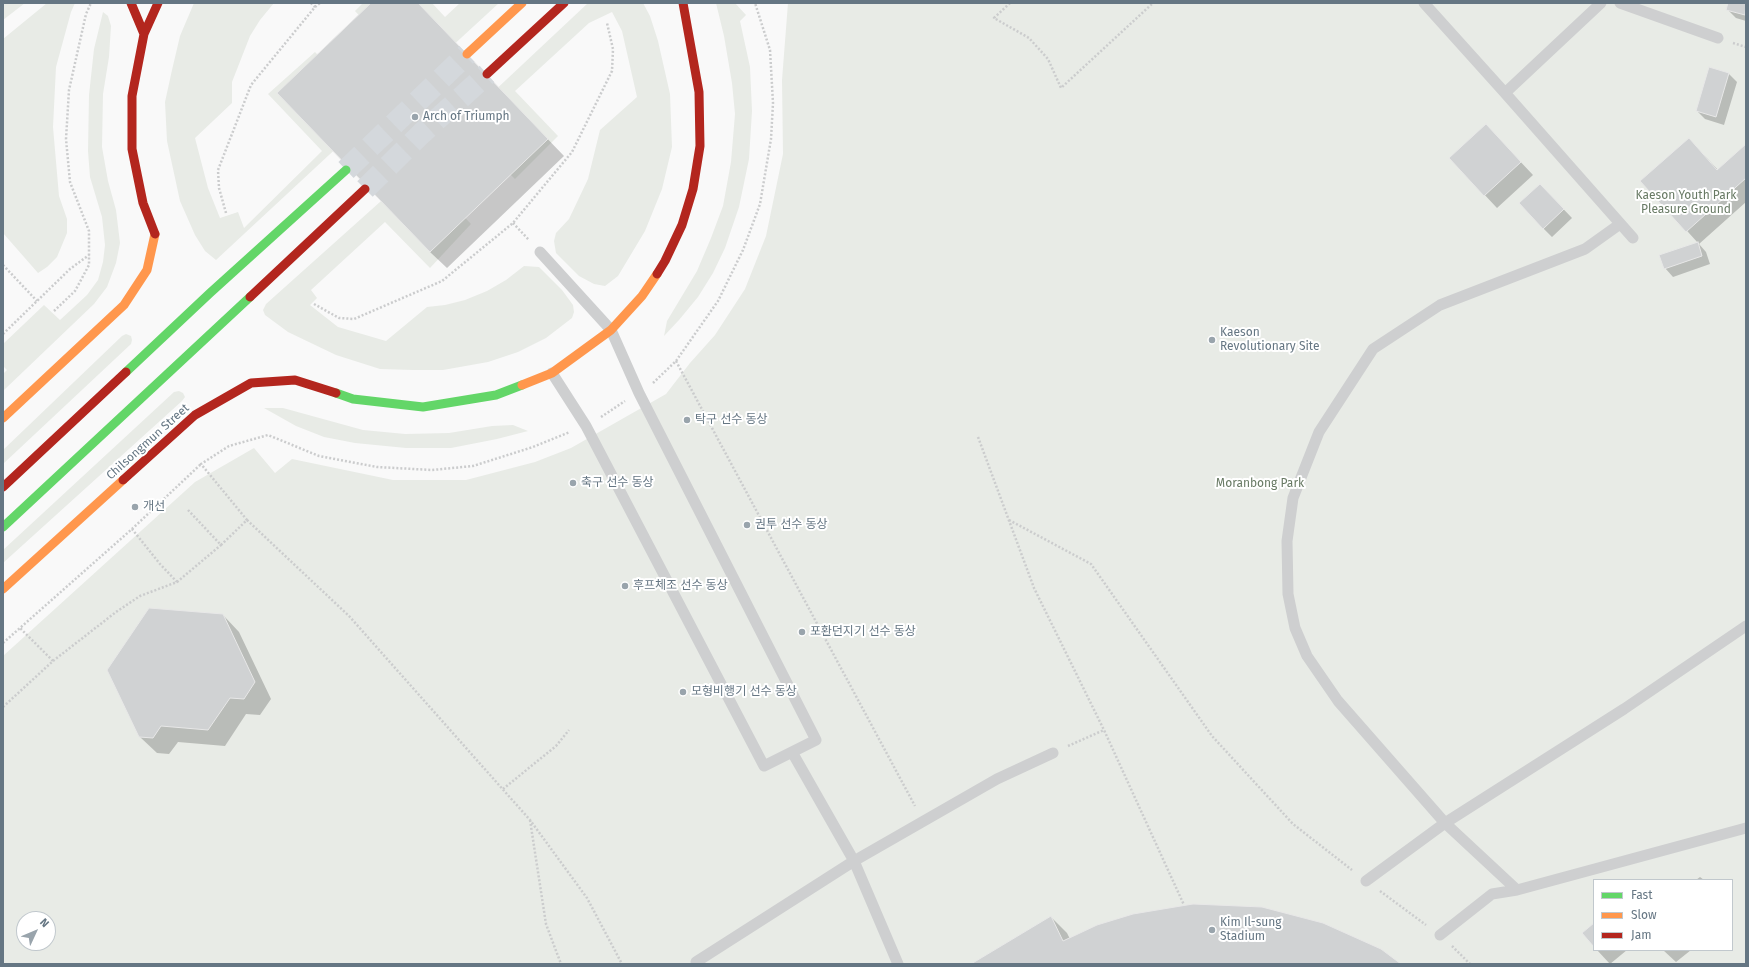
<!DOCTYPE html>
<meta charset="utf-8">
<style>
body{margin:0}
#map{position:relative;width:1749px;height:967px;overflow:hidden;background:#f9f9f9;font-family:"Fira Sans",sans-serif}
canvas{display:block}
.frame{position:absolute;inset:0;border:4px solid #657683;pointer-events:none}
.legend{position:absolute;left:1593px;top:879px;width:140px;height:72px;box-sizing:border-box;background:#fff;border:1px solid #c1c8cd;margin:0;padding:5px 7px;list-style:none;font-size:12px;color:#657683}
.legend li{display:flex;align-items:center;gap:8px;height:20px}
.legend b{width:20px;border:1px solid #c1c8cd}
.north{position:absolute;left:16px;top:911px;width:40px;height:40px;box-sizing:border-box;background:#fff;border:1px solid #c1c8cd;border-radius:50%;rotate:46deg;font-size:11px;font-weight:700;line-height:16px;text-align:center;color:#657683}
.north::after{content:'';display:block;margin:auto;width:14px;height:18px;background:#99a4ac;clip-path:polygon(50% 0,100% 100%,50% 72%,0 100%)}
</style>
<div id="map">
<canvas width="1749" height="967"></canvas>
<div class="frame"></div>
<ul class="legend">
<li><b style="height:5px;background:#63d668"></b>Fast</li>
<li><b style="height:5px;background:#ff974d"></b>Slow</li>
<li><b style="height:5px;background:#b3261e"></b>Jam</li>
</ul>
<div class="north">N</div>
</div>
<script>
const c = document.querySelector('canvas').getContext('2d');
c.lineJoin = 'round';
function paint(path, color) {
  c.fillStyle = color;
  c.fill(path, 'evenodd');
}
function poly(rows) {
  const path = new Path2D();
  for (const r of rows) {
    path.moveTo(r[0], r[1]);
    for (let i = 2; i < r.length; i += 2) path.lineTo(r[i], r[i + 1]);
  }
  return path;
}
function strokePath(path, color, width, dash) {
  c.strokeStyle = color;
  c.lineWidth = width;
  c.lineCap = dash ? 'butt' : 'round';
  c.setLineDash(dash || []);
  c.stroke(path);
}
function write(font, color, halo, rows, align = 'center') {
  c.font = font + ' "Fira Sans","Noto Sans KR",sans-serif';
  c.lineWidth = 4;
  c.setLineDash([]);
  c.textBaseline = 'middle';
  c.strokeStyle = halo;
  c.fillStyle = color;
  for (const [text, x, y, turn = 0] of rows) {
    c.save();
    c.translate(x, y);
    c.rotate((+turn || 0) * Math.PI / 180);
    c.textAlign = isNaN(turn) ? turn : align;
    if (halo) c.strokeText(text, 0, 0);
    c.fillText(text, 0, 0);
    c.restore();
  }
}
paint(poly([
 [3,3,25,3,3,20],
 [47,3,75,3,71,12,56,67,53,127,59,196,67,219,67,233,57,257,47,267,38,273,3,233,3,39],
 [194,3,274,3,260,20,250,36,232,82,232,103,195,138,208,188,220,218,238,212,244,228,322,151,268,94,315,52,335,73,343,142,216,260,205,251,195,235,180,201,167,141,165,102,172,70,180,36],
 [363,3,432,3,445,17,460,3,499,3,449,49,376,34,355,11],
 [588,3,643,3,650,16,658,41,670,94,672,147,662,189,645,231,618,276,605,286,594,284,579,276,556,253,554,241,556,233,569,219,588,179,600,130,637,97,622,31,612,12,589,23,515,91,558,136,515,179,503,167,490,95],
 [716,3,735,3,746,15,740,21,750,67,752,111,749,159,739,207,725,248,713,273,698,297,679,320,664,336,667,321,697,271,711,238,723,206,731,162,735,114,732,83,724,36],
 [788,3,1746,3,1746,964,3,964,3,656,195,482,254,448,275,473,292,459,393,480,466,480,535,462,571,448,666,394,690,363,715,335,745,289,766,236,783,154,782,80],
 [1594,880,1732,880,1732,950,1594,950],
 [24,919,48,919,48,943,24,943],
 [103,12,108,16,111,26,109,57,103,94,102,147,108,181,116,210,120,243,116,263,107,287,94,304,3,391,3,374,7,370,3,366,3,344,44,305,60,320,87,295,98,280,103,262,105,245,102,217,90,177,88,151,89,95,94,49],
 [390,193,458,210,471,224,430,268,385,222,311,290,317,298,310,305,338,327,386,341,427,307,445,305,465,300,487,291,506,280,524,266,539,267,562,290,573,305,574,312,572,318,546,338,518,352,488,362,443,370,413,370,380,369,336,355,288,332,265,315,263,310,266,304],
 [126,334,131,336,132,340,131,344,3,464,3,450,122,336],
 [179,391,183,393,185,397,182,401,3,563,3,550,174,392],
 [264,408,283,408,363,430,405,434,449,433,492,426,513,425,528,431,497,439,451,448,406,448,355,443,324,437,296,426]
]), '#e8ebe6');
paint(poly([
 [372,3,417,3,564,156,447,268,430,252],
 [1729,3,1746,3,1746,21,1736,18,1727,9],
 [1729,74,1737,82,1724,125,1705,119,1697,111],
 [1498,138,1533,175,1497,208,1450,158],
 [1689,139,1718,170,1746,145,1746,202,1699,244,1706,252,1710,264,1673,277,1665,268,1660,256,1698,243,1642,181],
 [1548,193,1572,218,1552,237,1543,228],
 [223,615,239,632,271,699,260,715,246,714,225,746,178,742,169,754,157,753,140,737],
 [1700,877,1704,880,1696,880],
 [1051,917,1067,933,1070,939,1399,964,973,964],
 [1597,950,1627,950,1610,964],
 [1663,950,1691,950,1676,962]
]), '#0003');
const building = poly([
 [371,3,418,3,548,139,430,252,277,93,371,3],
 [1728,3,1746,3,1745,15,1726,10,1728,3],
 [1709,67,1729,73,1716,117,1696,111,1709,67],
 [1486,124,1521,162,1484,196,1449,158,1486,124],
 [1689,138,1717,170,1746,144,1746,178,1686,232,1640,181,1689,138],
 [1540,184,1564,209,1543,229,1519,203,1540,184],
 [1698,242,1702,256,1664,269,1659,255,1698,242],
 [149,608,223,614,255,682,244,699,230,698,208,730,161,726,153,738,139,737,107,670,149,608],
 [1193,904,1262,907,1323,923,1381,949,1401,964,971,964,1051,916,1063,941,1097,925,1133,914,1193,904],
 [1594,923,1594,947,1582,933,1594,923]
]);
paint(building, '#d0d2d3');
strokePath(building, '#e8e8e8', 1);
strokePath(poly([
 [346,170,467,54],
 [365,189,422,133,487,74]
]), '#d4d8dc', 22, [22, 11]);
strokePath(poly([
 [311,3,315,7],
 [1010,3,994,18,1029,38,1048,59,1061,88,1153,3],
 [1733,43,1746,47],
 [226,213,219,188,218,170,251,85,315,7,320,3],
 [513,223,529,240],
 [3,265,37,301],
 [314,304,339,318,354,319,442,281,513,223,572,152,612,71,613,49,607,23],
 [54,311,75,291,89,265,89,231,70,182,66,139,69,90,86,14,91,3],
 [3,334,70,269,89,255],
 [676,361,915,806],
 [653,383,676,361,718,301,743,250,760,204,771,139,773,103,770,50,755,3],
 [601,417,625,401],
 [978,437,1034,588,1104,730,1184,905],
 [188,510,221,545,247,520,201,464,229,446,268,435,319,456,377,467,432,470,473,466,533,447,570,432],
 [247,520,349,616,530,820,587,898,622,964],
 [1009,520,1091,564,1212,736,1293,824,1352,870],
 [177,582,221,545],
 [3,643,132,529,201,464],
 [53,661,116,612,140,596,177,582,160,564,132,529],
 [3,707,53,661,20,628],
 [1068,746,1104,730],
 [503,789,556,746,569,730],
 [530,820,546,924,561,964],
 [1380,891,1426,925],
 [1452,946,1470,964]
]), '#cbcccd', 2.5, [2, 2]);
strokePath(poly([
 [1424,3,1505,93,1601,3],
 [1620,3,1718,38],
 [1505,93,1633,238],
 [540,252,611,330,639,393,816,740,764,766,586,426,552,373],
 [792,752,854,861,898,964],
 [1366,881,1445,823,1624,709,1746,626],
 [1517,890,1445,823,1338,701,1307,656,1295,628,1288,594,1287,541,1293,498,1319,432,1373,349,1440,305,1585,249,1620,224],
 [1440,935,1492,894,1517,890,1746,828],
 [696,962,854,861,997,779,1053,753]
]), '#cecfd0', 11);
strokePath(poly([
 [126,372,210,293,346,170],
 [336,393,353,399,423,407,496,395,522,385],
 [3,527,250,297]
]), '#63d668', 9);
strokePath(poly([
 [467,54,522,3],
 [522,385,552,373,611,330,642,296,657,274],
 [3,418,124,305,147,270,155,234],
 [3,589,123,480]
]), '#ff974d', 9);
strokePath(poly([
 [131,3,144,34],
 [487,74,564,3],
 [155,234,143,203,132,149,132,96,144,34,158,3],
 [657,274,665,261,682,225,693,189,700,146,699,92,683,3],
 [250,297,365,189],
 [123,480,195,415,251,383,295,380,336,393],
 [3,487,126,372]
]), '#b3261e', 9);
for (const [x, y, r, color] of [
 [415,117,4,"#99a4ac"],
 [1212,340,4,"#99a4ac"],
 [687,420,4,"#99a4ac"],
 [573,483,4,"#99a4ac"],
 [135,507,4,"#99a4ac"],
 [747,525,4,"#99a4ac"],
 [625,586,4,"#99a4ac"],
 [802,632,4,"#99a4ac"],
 [683,692,4,"#99a4ac"],
 [1212,930,4,"#99a4ac"]
]) {
  const dot = new Path2D();
  dot.arc(x, y, r, 0, 2 * Math.PI);
  c.fillStyle = color;
  c.fill(dot);
  strokePath(dot, '#fff', 1.5);
}
write('12px', '#657683', '#fff', [
 ["Arch of Triumph",423,117],
 ["Kaeson",1220,333],
 ["Revolutionary Site",1220,347],
 ["탁구 선수 동상",695,420],
 ["축구 선수 동상",581,483],
 ["개선",143,507],
 ["권투 선수 동상",755,525],
 ["후프체조 선수 동상",633,586],
 ["포환던지기 선수 동상",810,632],
 ["모형비행기 선수 동상",691,692],
 ["Kim Il-sung",1220,923],
 ["Stadium",1220,937]
], 'left');
write('12px', '#687a64', '#fff', [
 ["Kaeson Youth Park",1686,196],
 ["Pleasure Ground",1686,210],
 ["Moranbong Park",1260,484]
]);
write('12px', '#657683', '#fff', [
 ["Chilsongmun Street",148,442,-42]
]);
</script>
